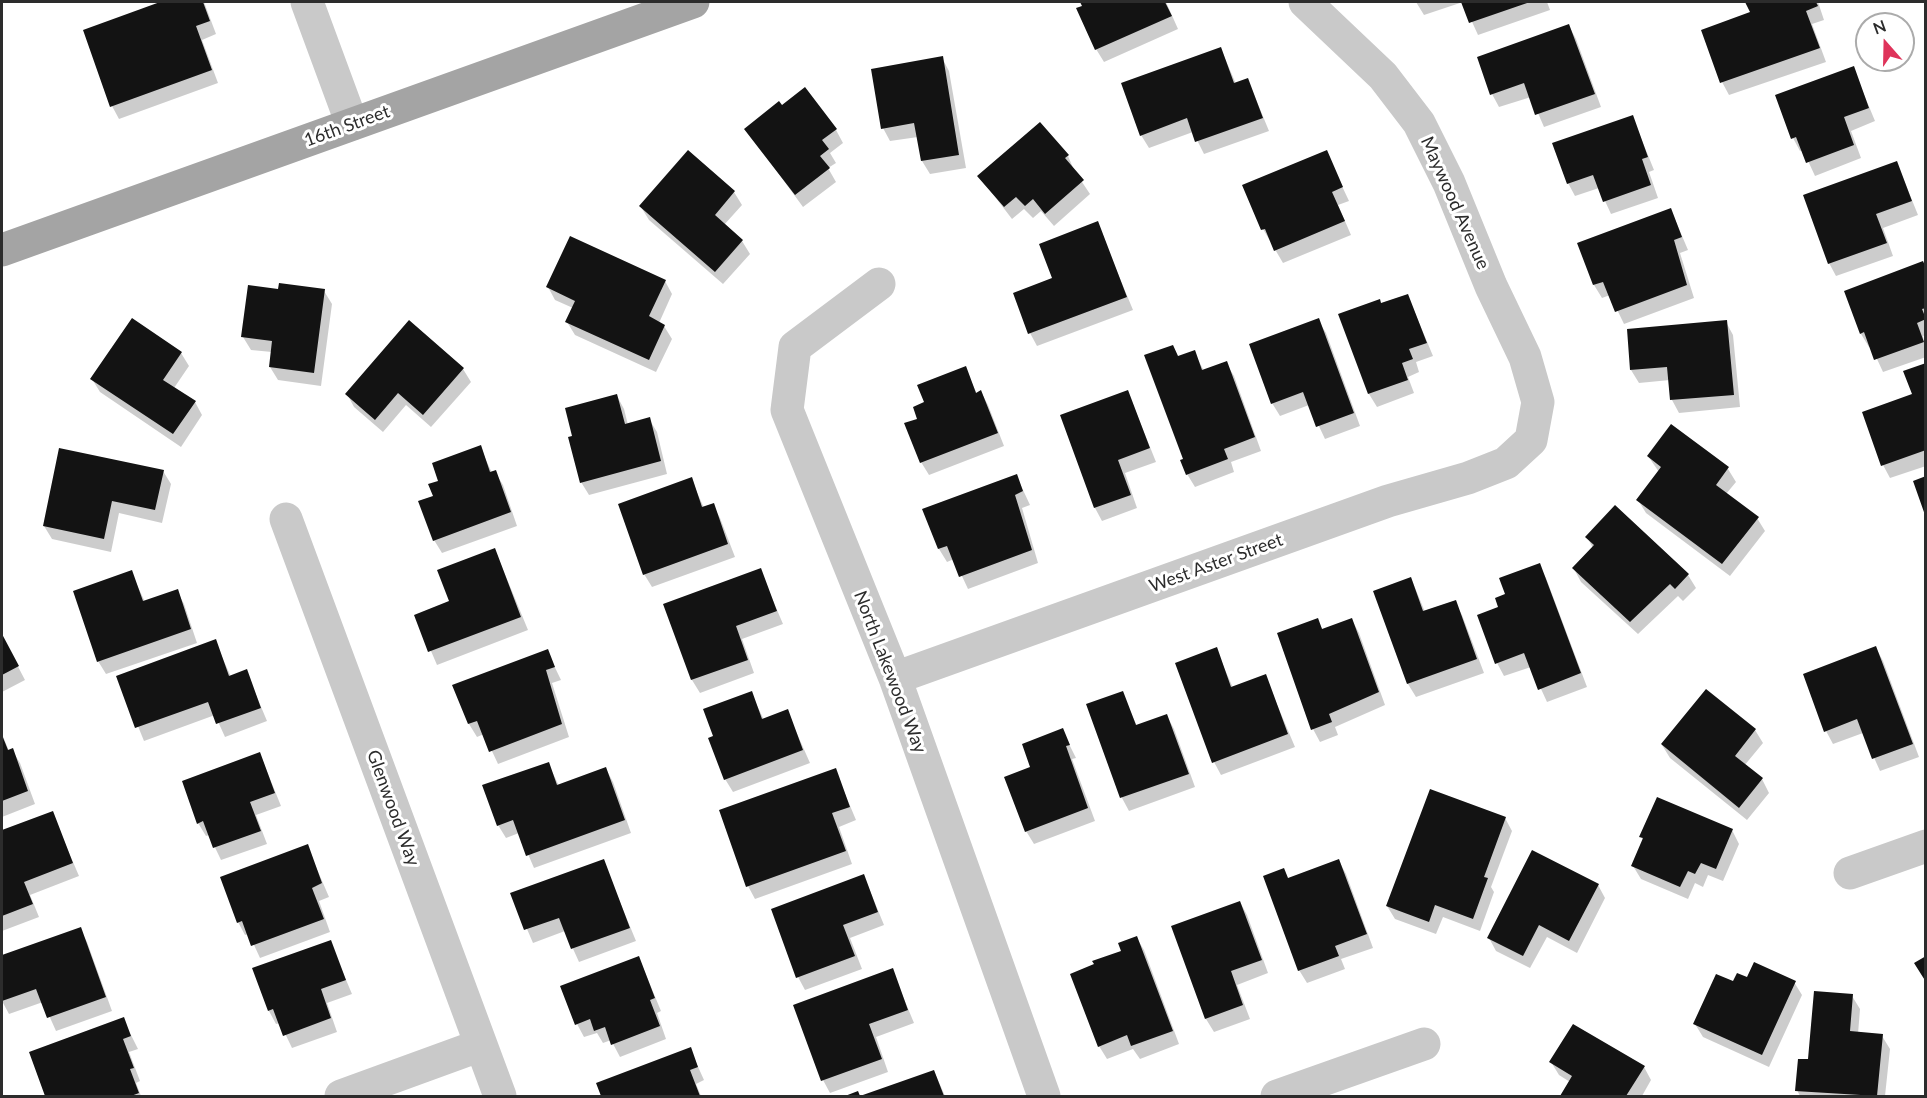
<!DOCTYPE html>
<style>
body{margin:0}
#map{position:relative;width:1927px;height:1098px;overflow:hidden;background:#fff;font-family:Lato,sans-serif}
canvas{display:block}
.frame{position:absolute;inset:0;border:3px solid #2c2c2c;pointer-events:none}
.north{position:absolute;left:1855px;top:12px;width:60px;height:60px;box-sizing:border-box;background:#fff;border:2px solid #ababab;border-radius:50%;rotate:340deg;font-size:16px;font-weight:700;line-height:24px;text-align:center;color:#2c2c2c}
.north::after{content:'';display:block;margin:auto;width:21px;height:27px;background:#df335a;clip-path:polygon(50% 0,100% 100%,50% 72%,0 100%)}
</style>
<div id="map">
<canvas width="1927" height="1098"></canvas>
<div class="frame"></div>
<div class="north">N</div>
</div>
<script>
const c = document.querySelector('canvas').getContext('2d');
c.lineJoin = 'round';
function paint(path, color) {
  c.fillStyle = color;
  c.fill(path, 'evenodd');
}
function poly(rows) {
  const path = new Path2D();
  for (const r of rows) {
    path.moveTo(r[0], r[1]);
    for (let i = 2; i < r.length; i += 2) path.lineTo(r[i], r[i + 1]);
  }
  return path;
}
function strokePath(path, color, width, dash) {
  c.strokeStyle = color;
  c.lineWidth = width;
  c.lineCap = dash ? 'butt' : 'round';
  c.setLineDash(dash || []);
  c.stroke(path);
}
function write(font, color, halo, rows, align = 'center') {
  c.font = font + ' Lato,sans-serif';
  c.lineWidth = 6;
  c.setLineDash([]);
  c.textBaseline = 'middle';
  c.strokeStyle = halo;
  c.fillStyle = color;
  for (const [text, x, y, turn = 0] of rows) {
    c.save();
    c.translate(x, y);
    c.rotate((+turn || 0) * Math.PI / 180);
    c.textAlign = isNaN(turn) ? turn : align;
    if (halo) c.strokeText(text, 0, 0);
    c.fillText(text, 0, 0);
    c.restore();
  }
}
paint(poly([
 [165,2,204,2,216,34,202,40,218,83,119,119,112,106,84,31],
 [1081,2,1166,2,1178,29,1104,62,1096,49],
 [1416,2,1463,2,1424,15],
 [1463,2,1547,2,1550,10,1478,35],
 [1747,2,1818,2,1824,20,1812,24,1826,62,1729,95,1722,82,1752,13],
 [1569,26,1576,39,1601,107,1544,127,1531,97,1499,107,1492,94],
 [1221,49,1236,84,1248,80,1269,131,1204,154,1193,132,1149,148,1141,135],
 [942,58,949,71,966,168,930,174,922,161,918,137,890,141,883,128],
 [1853,68,1875,121,1851,131,1861,158,1815,176,1803,150,1800,151,1793,138],
 [781,107,836,130,843,143,830,153,836,163,828,168,836,182,803,207,746,129],
 [1632,116,1654,170,1649,172,1658,198,1611,214,1599,188,1575,196,1568,183],
 [688,152,734,192,742,205,724,225,742,241,750,254,723,284,649,220,641,207],
 [1326,152,1349,201,1338,205,1351,235,1283,263,1263,229],
 [1068,156,1074,170,1090,194,1054,226,1041,211,1033,218,1024,209,1012,219,979,176],
 [1897,163,1918,215,1883,228,1893,256,1836,276,1829,263],
 [1671,210,1688,250,1680,253,1694,298,1624,324,1610,295,1602,298,1594,285,1579,244],
 [1097,223,1133,310,1037,346,1030,333,1054,279],
 [1926,269,1926,335,1923,336,1926,357,1883,372,1871,346,1869,347,1861,334,1846,292],
 [665,281,672,294,659,323,664,326,672,339,656,372,575,335,567,322,573,308,555,300,548,287],
 [279,291,324,291,332,304,321,386,278,380,270,367,272,352,251,350,243,337],
 [1408,296,1433,356,1416,362,1419,372,1408,377,1414,393,1377,407,1369,394,1382,305],
 [1318,320,1326,333,1360,426,1325,439,1309,405,1280,416,1272,403],
 [1726,322,1733,335,1740,407,1679,413,1672,400,1670,380,1639,383,1631,370],
 [1194,352,1204,371,1226,363,1234,376,1261,451,1231,462,1234,472,1195,487,1187,474,1178,357],
 [181,353,189,366,174,388,195,402,202,415,181,447,100,392,92,379],
 [1926,364,1926,466,1890,478,1883,465],
 [965,368,977,394,981,392,988,405,1004,446,929,475,921,462,919,420,926,403],
 [463,369,471,382,431,427,406,405,383,432,354,407,347,394],
 [1128,392,1156,462,1125,473,1137,508,1102,521,1095,508,1062,416],
 [617,396,624,409,628,425,649,419,657,432,667,474,589,495,581,482,574,437],
 [1672,426,1728,469,1736,482,1726,494,1757,518,1765,531,1730,576,1646,513,1638,500,1659,472,1648,456],
 [480,447,492,473,495,472,503,485,517,526,442,553,434,540,435,497,440,482],
 [163,471,171,484,162,523,119,513,111,552,52,539,44,526],
 [1016,475,1030,505,1022,508,1038,563,968,589,954,559,947,562,939,549,924,510],
 [691,479,704,508,713,505,720,518,735,557,652,587,644,574],
 [1587,537,1688,575,1696,588,1683,601,1678,596,1638,634,1581,582,1574,569,1593,548],
 [495,550,528,630,437,665,416,616,451,602],
 [1539,565,1546,578,1587,687,1547,702,1531,667,1504,676,1497,663,1500,608,1507,595],
 [760,570,783,624,742,639,754,673,700,693,692,680,665,605],
 [131,572,145,602,177,591,184,604,197,643,106,674,98,661],
 [1411,578,1425,612,1455,602,1462,615,1484,673,1416,697,1408,684,1375,592],
 [1317,620,1323,630,1352,620,1359,633,1385,705,1335,727,1338,735,1320,742,1313,729],
 [2,636,25,680,2,692],
 [215,641,231,677,246,671,267,721,225,737,215,715,144,741,118,677],
 [1876,648,1883,661,1919,757,1880,771,1863,733,1833,744,1826,731],
 [1216,649,1233,688,1265,676,1295,747,1221,775,1214,762],
 [547,651,561,680,552,683,569,737,498,764,484,734,477,737,469,724,454,686],
 [1706,691,1755,730,1763,743,1744,766,1762,779,1769,793,1747,820,1670,758,1662,745],
 [751,693,764,720,787,711,810,763,733,792,725,779,715,737],
 [1122,693,1137,726,1167,716,1174,729,1195,787,1129,811,1122,798,1088,705],
 [1062,730,1076,758,1072,759,1095,821,1034,844,1026,831,1032,768],
 [2,734,9,751,12,750,20,763,35,804,2,817],
 [260,754,281,806,256,815,267,844,221,860,209,835,206,836,198,823],
 [548,763,559,786,606,769,613,782,631,833,534,868,519,833,506,838,498,825],
 [835,770,856,820,839,827,852,864,755,899,748,886],
 [52,813,79,876,30,895,39,917,2,931,2,832],
 [1505,818,1512,831,1491,887,1494,892,1480,931,1443,917,1436,934,1395,919,1387,906],
 [1732,830,1739,844,1723,881,1708,875,1703,887,1695,883,1688,899,1641,879,1633,866,1644,841,1641,837],
 [307,846,329,897,319,901,330,932,260,958,249,934,245,935,238,922],
 [603,861,636,941,579,962,565,931,533,943,512,894],
 [1339,861,1346,874,1373,948,1341,959,1345,969,1307,983,1299,970],
 [864,876,884,925,850,938,862,969,805,990,798,977],
 [1598,885,1605,898,1577,953,1547,937,1530,968,1496,951,1489,938],
 [1240,902,1247,915,1268,973,1237,985,1250,1019,1214,1032,1206,1019,1173,927],
 [80,929,87,942,112,1011,56,1031,43,1002,9,1014,2,1001,2,957],
 [1136,937,1144,950,1179,1044,1140,1059,1133,1049,1107,1059,1099,1046,1123,951],
 [330,942,352,994,327,1003,337,1032,292,1048,280,1023,276,1024,269,1011],
 [639,958,661,1011,657,1013,666,1039,620,1057,611,1040,603,1043,597,1033,584,1037,577,1024],
 [892,970,914,1023,876,1037,888,1072,830,1093,823,1080],
 [1748,979,1794,982,1802,995,1769,1067,1703,1037,1695,1024,1733,983],
 [1852,996,1860,1009,1858,1034,1882,1036,1890,1049,1885,1096,1800,1096,1797,1090,1809,1061],
 [123,1019,138,1049,129,1052,140,1081,136,1083,141,1096,47,1096,31,1053],
 [690,1049,704,1080,696,1084,701,1096,602,1096,598,1084],
 [1551,1062,1644,1067,1651,1080,1642,1096,1561,1096,1570,1082,1559,1075],
 [934,1071,945,1096,863,1096]
]), '#0003');
paint(poly([
 [160,2,203,2,210,21,196,26,212,70,110,107,83,30],
 [1080,2,1165,2,1172,16,1095,50,1076,8,1082,6],
 [1461,2,1530,2,1469,23],
 [1745,2,1816,2,1818,6,1806,11,1820,48,1720,83,1701,30,1750,12],
 [1569,24,1595,94,1535,115,1524,83,1490,95,1477,57],
 [1221,47,1234,83,1248,78,1263,118,1195,142,1187,118,1140,136,1121,83],
 [943,56,959,155,921,161,914,123,881,129,871,69],
 [1854,66,1869,108,1844,117,1854,145,1806,163,1796,137,1791,139,1775,95],
 [805,87,837,129,822,140,829,149,820,156,830,168,795,195,744,129,779,101,782,105],
 [1633,115,1648,157,1642,159,1651,185,1603,202,1593,175,1567,184,1552,143],
 [1040,122,1069,155,1065,158,1084,180,1045,214,1033,199,1025,206,1016,197,1004,207,977,176],
 [688,150,735,191,715,215,743,240,715,272,639,206],
 [1327,150,1343,187,1332,192,1345,221,1274,251,1265,229,1261,230,1242,185],
 [1897,161,1912,201,1876,214,1887,243,1828,264,1803,195],
 [1671,208,1682,237,1674,240,1687,285,1615,312,1603,282,1593,285,1577,243],
 [1098,221,1127,297,1028,334,1013,293,1052,278,1039,244],
 [570,236,666,280,649,316,665,325,649,360,565,322,575,301,546,287],
 [1923,261,1926,268,1926,308,1922,309,1926,319,1917,323,1924,342,1874,360,1864,332,1860,334,1844,291],
 [279,283,325,289,314,373,269,367,272,341,241,337,248,285,278,289],
 [1408,294,1427,343,1409,349,1413,359,1402,363,1408,380,1368,394,1338,314,1380,299,1381,303],
 [132,318,182,352,163,380,196,401,173,434,90,379],
 [1319,318,1354,413,1316,427,1303,392,1271,404,1249,344],
 [409,320,464,368,423,415,398,393,375,420,345,394],
 [1727,320,1734,395,1670,400,1667,367,1630,370,1627,329],
 [1173,345,1178,356,1195,350,1202,370,1227,361,1255,437,1224,449,1228,459,1186,475,1180,460,1183,459,1144,355],
 [1926,363,1926,450,1881,466,1862,412,1912,394,1903,371],
 [966,366,976,393,981,390,998,433,920,463,904,423,917,419,913,407,924,402,917,385],
 [1128,390,1150,448,1118,460,1131,495,1094,508,1060,415],
 [617,394,625,424,650,417,661,461,580,483,568,437,572,436,565,408],
 [1671,424,1729,467,1716,485,1759,517,1722,564,1636,500,1661,467,1647,456],
 [481,445,490,472,496,470,511,512,433,541,418,501,433,496,428,484,438,481,432,463],
 [59,448,164,470,155,510,112,501,104,539,43,526],
 [1017,474,1023,491,1015,495,1032,550,959,577,947,546,938,549,922,509],
 [1926,476,1926,515,1925,515,1913,481],
 [692,477,702,507,714,503,728,544,643,575,618,504],
 [1615,505,1689,574,1675,589,1670,584,1630,622,1572,568,1594,545,1585,537],
 [495,548,521,617,428,652,414,615,449,601,437,570],
 [1540,563,1581,673,1538,690,1524,653,1495,664,1477,615,1498,607,1495,598,1505,594,1499,578],
 [761,568,777,611,736,626,748,660,691,680,663,604],
 [132,570,143,601,178,589,191,629,97,662,73,591],
 [1411,577,1423,611,1456,600,1477,659,1407,684,1373,591],
 [1318,618,1322,629,1352,618,1379,692,1329,714,1332,722,1311,730,1277,633],
 [2,634,19,666,2,675],
 [216,639,229,676,247,669,261,708,216,724,208,702,135,728,116,676],
 [1876,646,1913,744,1872,759,1857,719,1824,732,1803,674],
 [1217,647,1231,687,1266,674,1288,734,1212,763,1175,663],
 [548,649,555,667,546,670,562,724,489,752,477,721,468,724,452,685],
 [1706,689,1756,729,1735,756,1763,778,1739,808,1661,744],
 [752,691,762,719,788,709,803,750,724,780,708,738,713,736,703,709],
 [1123,691,1136,725,1167,714,1189,774,1120,798,1086,704],
 [1063,728,1070,745,1066,746,1088,808,1025,832,1004,777,1030,767,1022,744],
 [2,735,8,750,13,748,28,791,2,801],
 [260,752,275,793,250,802,261,831,213,848,203,821,197,824,182,781],
 [549,762,557,785,606,767,625,820,526,856,513,820,497,826,482,785],
 [836,768,850,807,832,813,846,851,746,887,719,810],
 [1430,789,1506,817,1484,877,1488,878,1473,919,1435,905,1429,922,1386,906],
 [1657,797,1733,829,1716,869,1701,863,1695,874,1688,871,1680,887,1631,866,1643,838,1639,837],
 [53,811,73,863,24,882,33,904,2,916,2,830],
 [308,844,322,883,312,888,324,919,251,946,242,921,237,923,220,877],
 [1532,850,1599,884,1569,941,1539,925,1523,956,1487,938],
 [604,859,630,928,571,949,559,918,524,930,510,893],
 [1339,859,1367,934,1335,946,1339,956,1298,971,1263,876,1284,868,1288,878],
 [864,874,878,912,843,925,855,956,796,978,771,909],
 [1240,901,1262,960,1231,971,1243,1005,1205,1019,1171,926],
 [81,927,106,997,47,1018,36,989,2,1001,2,955],
 [1137,936,1173,1031,1131,1046,1127,1035,1098,1047,1070,974,1094,964,1092,961,1121,951,1118,943],
 [331,940,346,980,321,989,331,1018,283,1036,273,1009,268,1011,252,968],
 [639,956,655,998,650,1000,660,1026,611,1045,605,1027,594,1031,590,1019,575,1025,560,986],
 [1926,956,1926,982,1914,963],
 [1754,962,1796,981,1762,1055,1693,1024,1716,974,1733,981,1737,973,1747,977],
 [893,968,908,1010,869,1024,882,1059,821,1081,793,1005],
 [1814,991,1853,994,1850,1031,1883,1034,1877,1096,1795,1091,1798,1059,1808,1059],
 [124,1017,131,1036,123,1039,134,1068,130,1069,139,1093,131,1096,45,1096,29,1052],
 [1573,1024,1645,1066,1626,1096,1560,1096,1572,1076,1549,1062],
 [691,1047,698,1067,690,1070,700,1096,601,1096,596,1083],
 [934,1070,944,1096,845,1096,858,1091,860,1096]
]), '#131313');
strokePath(poly([
 [307,2,352,124],
 [879,284,795,347,787,410,895,678,1044,1096],
 [286,519,500,1096],
 [895,678,1388,501,1468,478,1506,463,1531,440,1538,402,1525,357,1491,286,1449,183,1419,123,1383,76,1305,2],
 [1850,873,1926,846],
 [341,1096,481,1045],
 [1277,1096,1424,1044]
]), '#c9c9c9', 33);
strokePath(poly([
 [2,250,693,2]
]), '#a4a4a4', 33);
write('18px', '#2c2c2c', '#fff', [
 ["16th Street",347,126,-20],
 ["Maywood Avenue",1455,203,66],
 ["West Aster Street",1216,563,-20],
 ["North Lakewood Way",890,672,69],
 ["Glenwood Way",393,808,70]
]);
</script>
